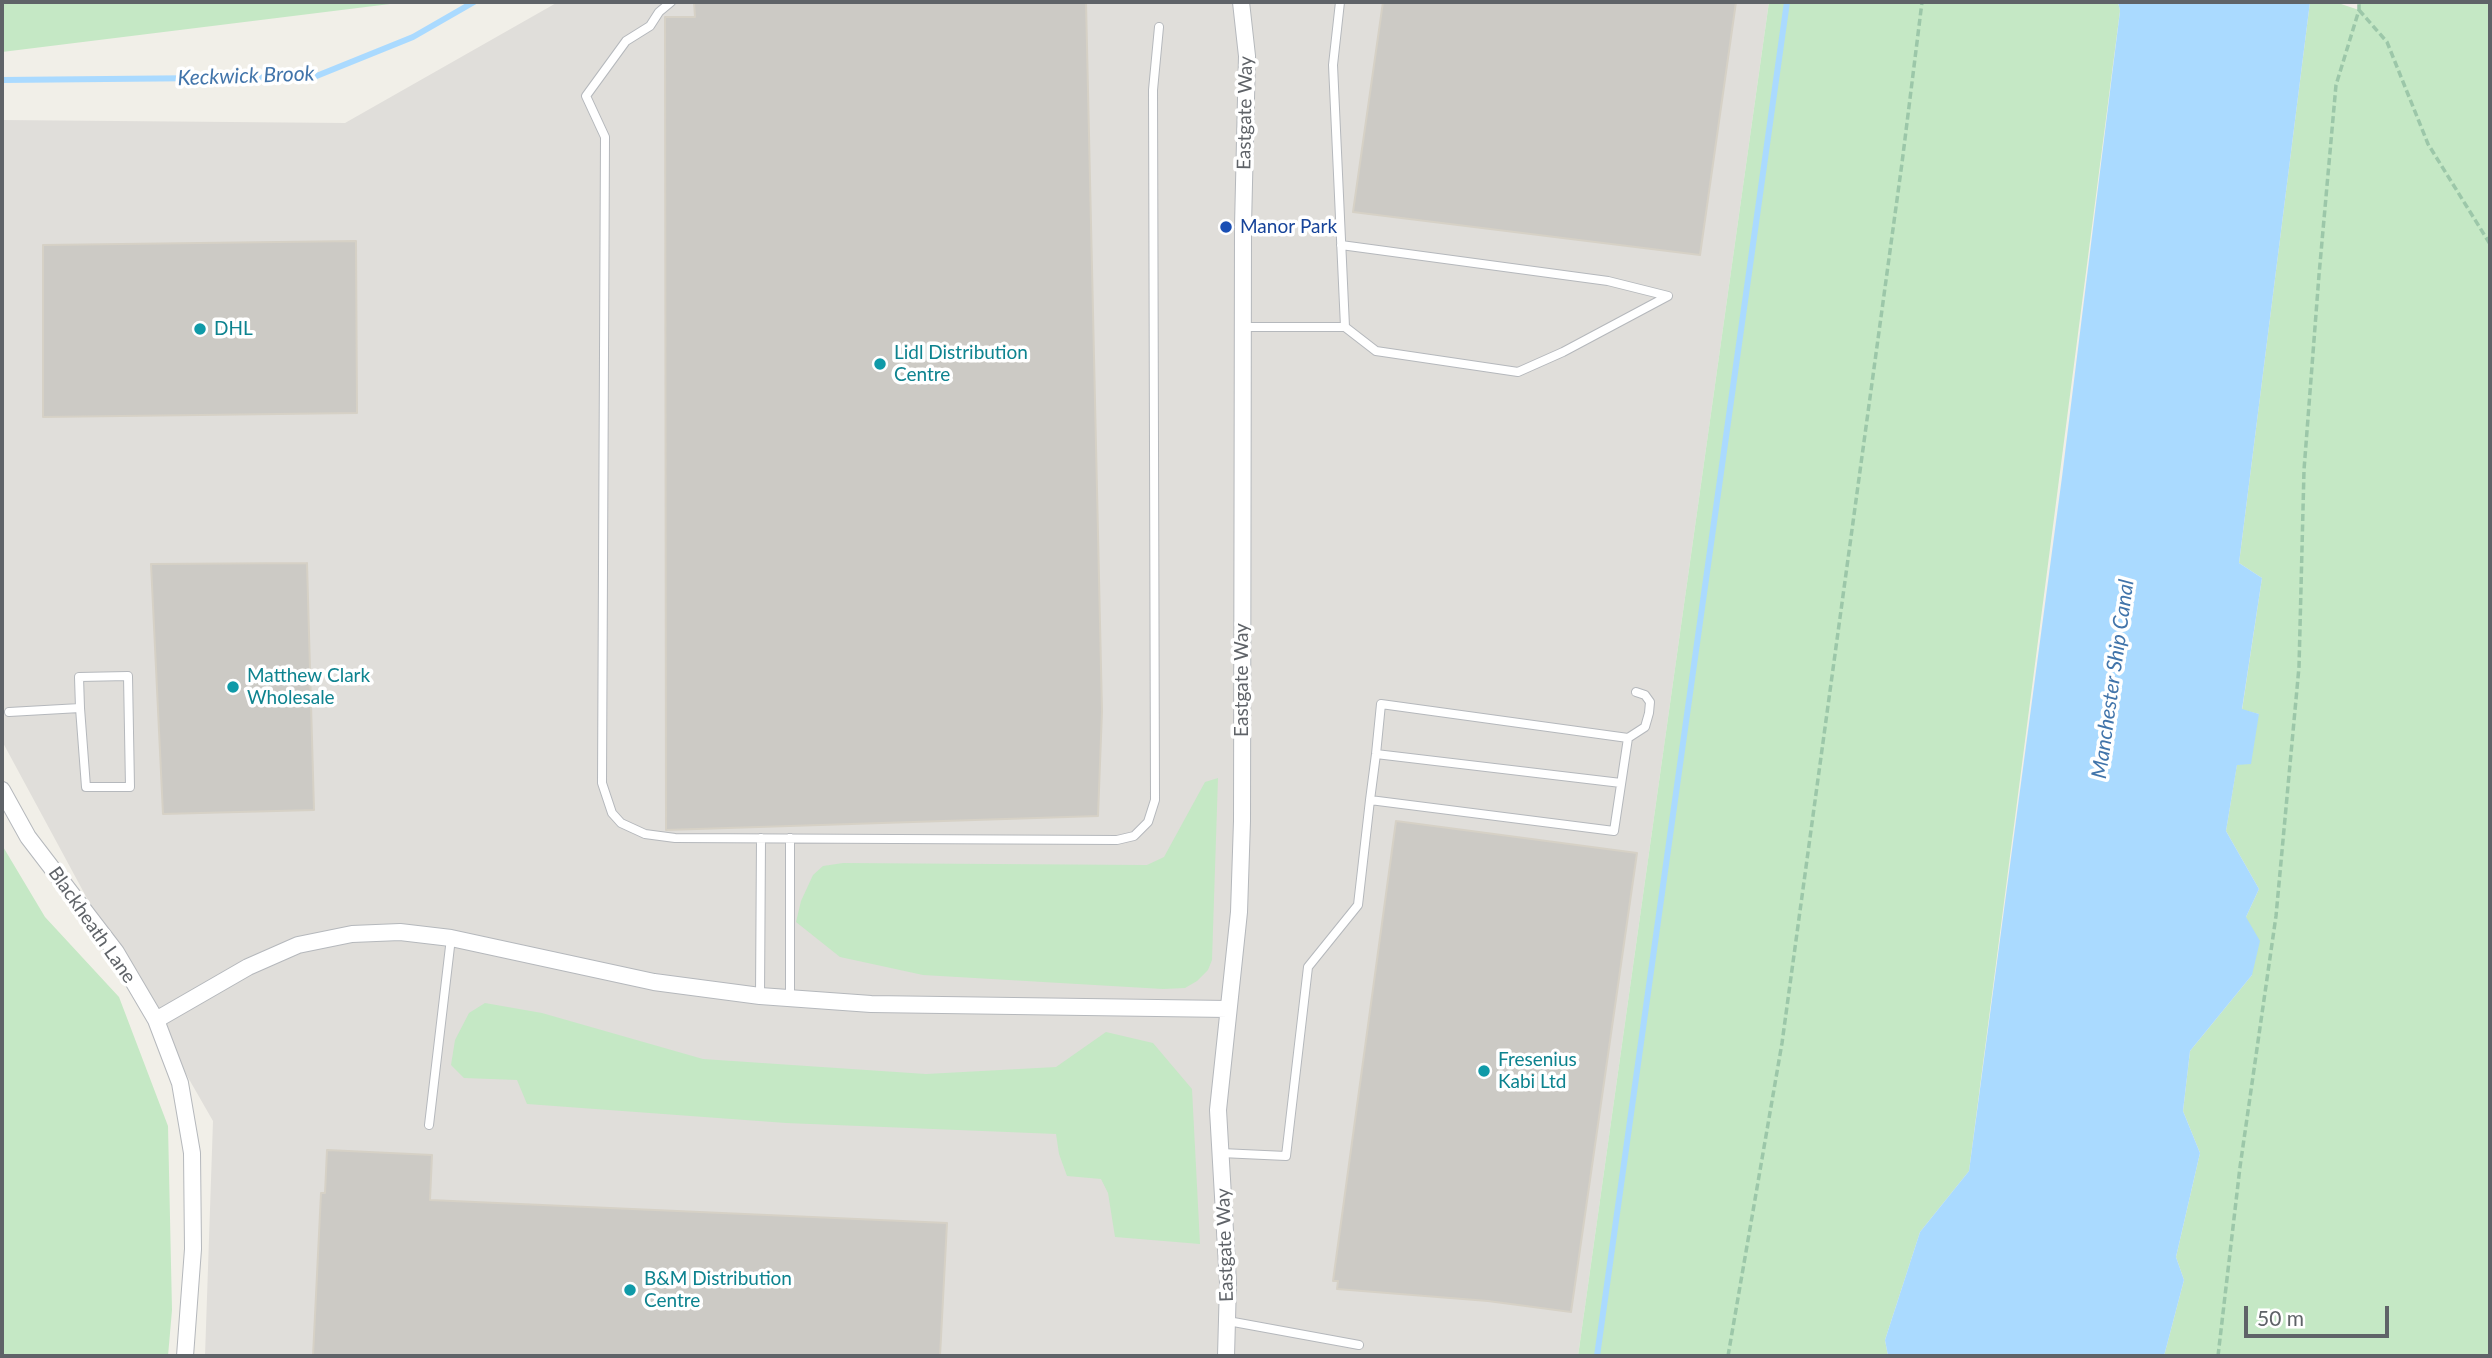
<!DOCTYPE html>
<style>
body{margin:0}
#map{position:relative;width:2492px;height:1358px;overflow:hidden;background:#f1efe8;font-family:Lato,sans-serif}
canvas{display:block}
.frame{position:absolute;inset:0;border:4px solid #5f6368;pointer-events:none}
.scale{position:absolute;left:2244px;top:1306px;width:145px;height:32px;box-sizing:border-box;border:4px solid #5f6368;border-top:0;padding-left:9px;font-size:21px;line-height:24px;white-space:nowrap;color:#5f6368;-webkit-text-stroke:5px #fff;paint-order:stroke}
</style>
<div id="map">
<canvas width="2492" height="1358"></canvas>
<div class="frame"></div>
<div class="scale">50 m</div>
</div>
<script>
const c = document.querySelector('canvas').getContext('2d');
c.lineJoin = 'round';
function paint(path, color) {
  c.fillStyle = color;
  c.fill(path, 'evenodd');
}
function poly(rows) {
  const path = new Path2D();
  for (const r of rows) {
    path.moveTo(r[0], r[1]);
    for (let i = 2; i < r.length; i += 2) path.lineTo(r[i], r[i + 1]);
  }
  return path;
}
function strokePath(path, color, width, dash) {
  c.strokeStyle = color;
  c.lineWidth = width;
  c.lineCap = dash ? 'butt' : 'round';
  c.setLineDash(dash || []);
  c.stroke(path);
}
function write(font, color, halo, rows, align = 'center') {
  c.font = font + ' Lato,sans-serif';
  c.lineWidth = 7;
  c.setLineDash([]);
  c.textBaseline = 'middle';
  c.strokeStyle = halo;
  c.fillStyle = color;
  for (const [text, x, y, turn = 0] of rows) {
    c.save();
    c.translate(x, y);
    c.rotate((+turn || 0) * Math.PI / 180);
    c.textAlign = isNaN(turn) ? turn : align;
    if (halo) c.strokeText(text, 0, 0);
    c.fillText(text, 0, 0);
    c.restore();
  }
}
paint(poly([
 [558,2,1769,2,1578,1356,205,1356,213,1121,116,952,2,741,2,120,345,123]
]), '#e0deda');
paint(poly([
 [2,2,394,2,390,4,2,52],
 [1769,2,2118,2,2120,11,1969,1171,1920,1232,1885,1340,1888,1356,1578,1356],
 [2310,2,2335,2,2359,10,2359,2,2490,2,2490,1356,2164,1356,2184,1280,2176,1257,2200,1153,2183,1111,2190,1051,2252,975,2246,917,2259,889,2226,831,2237,764,2259,714,2242,710,2262,578,2239,563],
 [1218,778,1212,960,1208,970,1197,981,1185,988,1163,989,923,975,840,957,796,922,801,901,813,875,823,866,843,863,1147,865,1164,857,1205,782],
 [2,845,45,917,119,997,168,1126,172,1310,168,1356,2,1356],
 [485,1003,542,1013,703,1059,926,1074,1056,1067,1106,1032,1153,1043,1192,1089,1200,1244,1115,1237,1108,1193,1101,1179,1067,1176,1059,1154,1056,1134,786,1123,527,1104,517,1080,464,1078,451,1065,455,1040,469,1013]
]), '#c5e8c5');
paint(poly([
 [2118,2,2310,2,2239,563,2262,578,2242,709,2259,714,2251,764,2237,765,2226,831,2259,889,2246,917,2260,941,2252,975,2190,1051,2183,1111,2200,1153,2176,1257,2184,1280,2164,1356,1888,1356,1885,1340,1920,1232,1969,1171,2062,477,2120,11]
]), '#aadaff');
strokePath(poly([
 [2,80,314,77,413,37,474,2],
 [1597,1356,1787,2]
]), '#aadaff', 6);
const building = poly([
 [694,2,1086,2,1102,711,1098,816,666,830,665,17,695,17,694,2],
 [1383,2,1736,2,1700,255,1353,212,1383,2],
 [356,241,357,413,43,417,43,245,356,241],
 [307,563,314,810,163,814,151,564,307,563],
 [1396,821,1637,853,1571,1312,1488,1301,1337,1289,1338,1281,1333,1281,1396,821],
 [327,1150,432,1155,430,1200,947,1223,940,1356,313,1356,321,1193,325,1193,327,1150]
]);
paint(building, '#cccac5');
strokePath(building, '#d6d1c6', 2);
const service = poly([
 [671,2,659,12,650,26,626,41,586,96,605,137,602,783,612,813,621,823,645,834,675,838,1117,840,1134,836,1148,822,1155,800,1153,90,1159,27],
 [1341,245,1608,281,1668,296,1563,352,1518,372,1376,351,1345,327],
 [1244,327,1345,327,1333,65,1340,2],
 [9,712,80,708,79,677,128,676,130,787,86,787,80,708],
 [1628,738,1645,727,1649,713,1650,702,1645,695,1636,692],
 [1376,754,1621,783],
 [790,838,790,998],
 [760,996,761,838],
 [429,1125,451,938],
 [1221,1153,1286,1156,1308,967,1358,905,1370,800,1376,754,1381,704,1628,738,1614,831,1370,800],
 [1228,1321,1359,1345]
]);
const minor = poly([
 [2,790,28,837,116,952,156,1020,180,1083,192,1153,193,1249,185,1356],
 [156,1020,248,967,298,945,352,934,400,932,451,938,654,982,760,996,871,1004,1228,1009],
 [1226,1356,1228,1283,1218,1110,1239,912,1242,821,1243,226,1247,56,1241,2]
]);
strokePath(service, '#b5b8bc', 10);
strokePath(minor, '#b5b8bc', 18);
strokePath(poly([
 [2359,10,2387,42,2428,144,2490,244],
 [1728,1356,1782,1043,1902,163,1922,2],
 [2218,1356,2240,1167,2276,916,2299,667,2304,470,2319,275,2336,85,2359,10,2359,2]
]), '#9cc7a9', 3.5, [7, 3.5]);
strokePath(service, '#fff', 8);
strokePath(minor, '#fff', 16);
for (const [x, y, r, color] of [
 [1226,227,7,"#1a4fb4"],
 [200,329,7,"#0f9aa8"],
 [880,364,7,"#0f9aa8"],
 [233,687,7,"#0f9aa8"],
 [1484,1071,7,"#0f9aa8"],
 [630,1290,7,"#0f9aa8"]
]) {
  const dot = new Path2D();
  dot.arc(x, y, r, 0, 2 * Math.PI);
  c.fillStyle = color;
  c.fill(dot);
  strokePath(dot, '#fff', 2.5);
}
write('19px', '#5f6368', '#fff', [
 ["Eastgate Way",1245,113,-89],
 ["Eastgate Way",1242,680,-90],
 ["Blackheath Lane",92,925,55],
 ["Eastgate Way",1225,1245,-92]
]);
write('19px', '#164399', '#fff', [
 ["Manor Park",1240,227]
], 'left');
write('19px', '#0d838f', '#fff', [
 ["DHL",214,329],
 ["Lidl Distribution",894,353],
 ["Centre",894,375],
 ["Matthew Clark",247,676],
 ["Wholesale",247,698],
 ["Fresenius",1498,1060],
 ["Kabi Ltd",1498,1082],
 ["B&M Distribution",644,1279],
 ["Centre",644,1301]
], 'left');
write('italic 21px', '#4174aa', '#fff', [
 ["Keckwick Brook",246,76,-2],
 ["Manchester Ship Canal",2113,679,-82]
]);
</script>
